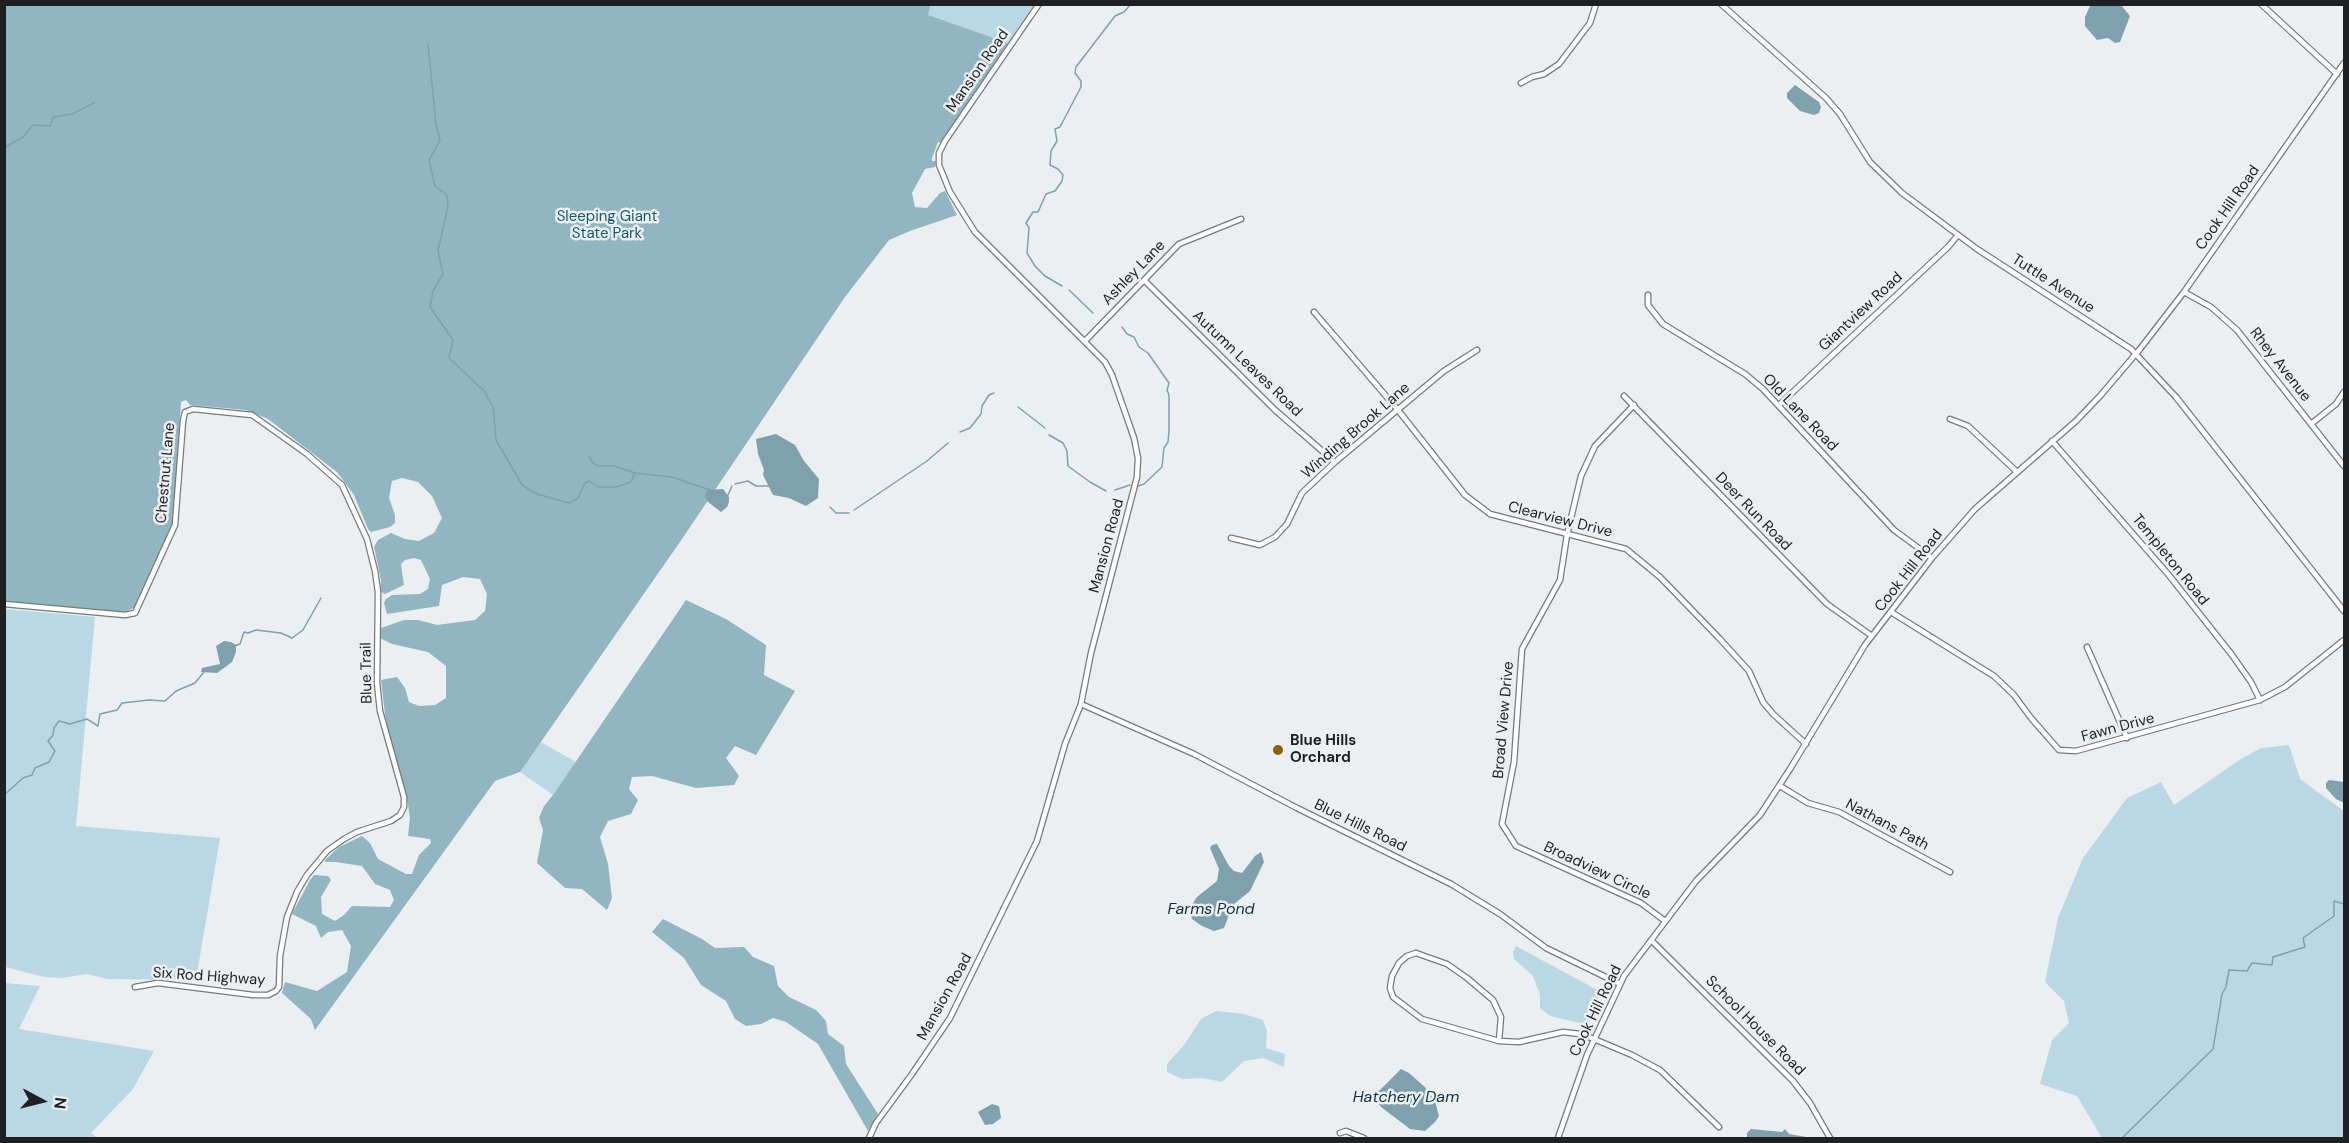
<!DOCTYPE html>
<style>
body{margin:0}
#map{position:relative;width:2349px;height:1143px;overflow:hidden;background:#ebeff1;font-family:"DM Sans",sans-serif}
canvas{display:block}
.frame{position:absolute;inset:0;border:6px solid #1e2021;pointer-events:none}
.north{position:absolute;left:12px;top:1071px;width:60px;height:60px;-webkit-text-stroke:4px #ebeff1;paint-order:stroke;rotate:97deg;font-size:16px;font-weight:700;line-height:24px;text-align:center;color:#1e2021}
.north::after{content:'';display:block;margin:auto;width:21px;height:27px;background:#1e2021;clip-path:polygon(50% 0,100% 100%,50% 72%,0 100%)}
</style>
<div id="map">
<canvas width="2349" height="1143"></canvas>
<div class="frame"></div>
<div class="north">N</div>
</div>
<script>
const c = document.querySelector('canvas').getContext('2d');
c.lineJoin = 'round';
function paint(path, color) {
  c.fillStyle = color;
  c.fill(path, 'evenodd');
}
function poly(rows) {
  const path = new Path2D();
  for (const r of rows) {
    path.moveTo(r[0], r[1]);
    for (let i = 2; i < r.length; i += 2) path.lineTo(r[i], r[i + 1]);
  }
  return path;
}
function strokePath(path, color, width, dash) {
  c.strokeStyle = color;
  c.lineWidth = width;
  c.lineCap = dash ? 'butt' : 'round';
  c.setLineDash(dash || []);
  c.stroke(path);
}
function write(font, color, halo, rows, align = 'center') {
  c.font = font + ' "DM Sans",sans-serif';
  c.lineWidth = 5;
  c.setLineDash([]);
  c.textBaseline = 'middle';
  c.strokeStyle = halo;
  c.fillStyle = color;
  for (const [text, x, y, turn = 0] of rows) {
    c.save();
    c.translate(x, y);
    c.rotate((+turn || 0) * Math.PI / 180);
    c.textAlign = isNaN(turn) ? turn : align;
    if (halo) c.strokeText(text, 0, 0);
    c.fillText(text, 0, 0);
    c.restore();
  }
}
paint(poly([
 [931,5,1034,5,1008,43,927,15],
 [5,609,95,617,76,826,220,838,196,980,107,979,86,974,63,978,44,977,5,967],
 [539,741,576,762,553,795,520,772],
 [2289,745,2300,779,2344,811,2344,1138,2102,1138,2077,1096,2040,1084,2052,1040,2069,1023,2064,1001,2045,982,2058,918,2083,858,2127,798,2161,782,2174,805,2241,759,2261,748],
 [1516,946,1601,992,1588,1025,1550,1016,1540,1008,1540,995,1533,976,1514,959,1513,952],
 [4,983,40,986,19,1029,154,1051,133,1089,91,1133,98,1138,5,1138],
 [1216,1011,1244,1014,1263,1020,1267,1032,1266,1048,1285,1054,1284,1067,1263,1058,1244,1061,1222,1082,1203,1078,1182,1079,1167,1072,1167,1064,1184,1045,1201,1019]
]), '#bad8e3');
paint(poly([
 [931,4,928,15,1008,43,941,143,938,142,932,158,932,161,936,161,935,167,925,169,912,193,915,207,927,208,940,193,945,191,957,215,910,231,889,240,845,297,682,539,520,772,495,781,315,1030,311,1019,282,993,285,982,317,991,347,972,351,946,342,930,328,932,321,938,316,926,292,914,310,880,314,875,328,876,331,880,321,897,322,914,335,921,344,915,352,906,390,907,394,900,390,890,375,884,362,866,336,862,325,862,325,860,339,847,362,836,370,843,378,859,406,874,412,874,419,855,431,843,430,839,408,836,410,818,407,798,386,723,381,680,397,677,405,688,409,702,419,706,435,705,446,698,446,666,428,652,392,644,380,638,381,628,404,620,418,620,437,625,475,620,485,611,487,594,480,579,463,577,442,585,439,606,387,614,384,603,386,599,392,595,420,594,428,589,430,579,421,560,414,558,405,560,401,564,404,585,385,594,381,592,381,580,374,547,378,540,391,533,405,539,419,541,434,533,442,518,432,496,418,482,402,478,392,481,389,498,395,515,395,523,390,527,371,532,368,529,354,495,337,472,268,419,246,410,190,405,186,400,181,402,173,522,136,607,125,612,5,601,4,5],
 [686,600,726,619,766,645,764,675,795,691,756,755,735,746,726,758,739,776,734,785,696,788,652,776,632,777,629,789,638,800,631,814,608,821,600,837,608,864,612,898,607,910,582,889,565,888,537,863,543,830,539,818,544,806,553,795],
 [663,919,702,939,715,948,744,947,753,957,774,966,778,986,789,997,816,1010,826,1021,828,1034,844,1046,846,1064,878,1114,868,1131,818,1044,786,1022,773,1018,761,1024,746,1026,735,1019,726,1001,701,985,684,958,652,932]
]), '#91b5c1');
paint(poly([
 [2091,4,2121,5,2130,16,2120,42,2115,43,2108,38,2097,40,2085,26,2085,17],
 [1795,85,1819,102,1821,107,1819,113,1814,115,1800,111,1787,98,1787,93],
 [776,434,795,445,804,461,819,479,818,498,806,506,789,498,773,495,763,475,764,470,758,454,756,439],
 [723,489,729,497,729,502,727,507,721,512,708,502,705,496,707,490],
 [224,641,231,642,236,645,236,652,232,662,217,673,201,672,202,668,220,664,216,646],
 [2329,780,2344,782,2344,803,2336,799,2326,788,2326,783],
 [1217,844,1229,866,1234,871,1242,873,1255,856,1261,852,1264,862,1250,891,1233,905,1224,928,1214,931,1202,926,1192,919,1189,909,1197,897,1217,881,1219,869,1210,848,1212,845],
 [1401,1069,1409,1073,1426,1088,1435,1101,1439,1116,1435,1122,1425,1131,1410,1129,1381,1107,1377,1101,1378,1092],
 [992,1104,999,1106,1001,1118,993,1124,985,1125,978,1112],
 [1751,1129,1782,1132,1785,1129,1789,1134,1812,1138,1747,1138,1747,1133]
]), '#7ea1ad');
strokePath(poly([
 [428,44,436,125,440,140,429,160,435,186,447,195,448,206,438,251,443,274,433,291,430,307,453,340,449,358,484,391,493,407,496,440,522,485,537,494,569,503,578,498,585,483,589,481,598,487,616,487,631,482,635,473],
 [4,148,23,137,33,125,50,126,53,117,72,114,94,103],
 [1062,286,1045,276,1035,266,1027,253,1029,228,1026,223,1033,212,1038,212,1046,194,1055,191,1062,181,1063,175,1058,169,1050,165,1051,151,1057,141,1055,129,1060,127,1081,87,1081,81,1075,73,1076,67,1115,16,1124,12,1131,4],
 [1069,290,1093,313],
 [1122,327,1127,334,1134,337,1139,347,1148,353,1169,383,1167,390,1169,395,1169,431,1168,442,1164,448,1162,467,1144,484,1138,486],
 [1018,407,1045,428],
 [960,432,970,428,981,414,982,406,989,395,994,393],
 [1049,435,1063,443,1067,451,1068,466,1090,482,1106,491],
 [589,457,593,463,599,466,614,466,635,473,672,477,710,490],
 [735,484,748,481,756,486,770,486],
 [1115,490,1130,485],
 [728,495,732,486],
 [830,507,836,513,849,513],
 [854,510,927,461,948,443],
 [234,646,240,644,244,632,248,633,256,630,281,633,292,638,303,630,321,598],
 [4,795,23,778,32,775,35,768,49,762,55,751,48,741,53,735,54,728,59,721,70,724,87,719,98,726,100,714,117,710,122,703,149,700,165,701,176,691,195,683,204,672],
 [4,821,4,829],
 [2122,1138,2213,1049,2222,994,2226,987,2229,970,2247,971,2252,963,2272,965,2273,957,2305,947,2303,938,2334,916,2334,901,2344,904]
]), '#7ea1ad', 1.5);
const minor = poly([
 [1721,4,1826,98,1840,114,1870,162,1902,193,1977,249,2131,349,2176,397,2344,611],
 [2261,4,2337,74],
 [1521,83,1532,77,1544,74,1559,64,1590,23,1596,4],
 [1144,280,1275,410,1335,462],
 [2184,292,2211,307,2237,330,2344,466],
 [1648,295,1648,305,1663,324,1745,374,1763,389,1894,530,1932,558],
 [1314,312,1398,410,1465,495,1490,514,1626,549,1660,577,1719,638,1749,671,1763,702,1773,714,1806,744],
 [1085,341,1179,244,1241,219],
 [1624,396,1827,604,1872,636],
 [1634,405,1595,446,1581,476,1567,535,1560,580,1522,649,1514,762,1502,824,1516,846,1641,903,1665,921],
 [1779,405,1948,247,1958,235],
 [1950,419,1968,426,2016,471],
 [2311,424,2336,404,2344,392],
 [2052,441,2168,574,2232,655,2251,682,2260,700],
 [1231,538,1260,545,1275,537,1287,524,1302,493,1335,462,1444,371,1477,350],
 [4,604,125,615,135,613,175,525,183,421,185,412,193,409,252,415,307,454,342,485,367,539,375,571,378,592,377,683,380,711,404,797,404,807,400,815,391,821,357,832,344,839,327,851,307,875,297,892,287,917,280,956,279,987,276,991,268,995,253,995,158,983,135,987],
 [1891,612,1994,676,2014,695,2031,718,2059,750,2076,751,2260,700,2285,687,2344,640],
 [2087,647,2127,738],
 [1081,704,1194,754,1297,808,1451,884,1500,914,1546,948,1620,984],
 [1780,786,1808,803,1839,812,1950,872],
 [1651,940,1793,1081,1810,1103,1830,1138],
 [1416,953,1447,964,1467,978,1493,1000,1501,1017,1499,1041,1422,1019,1393,997,1390,988,1392,976,1399,963,1407,956,1416,953],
 [1499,1041,1519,1042,1563,1032,1580,1034,1594,1039,1632,1055,1660,1070,1719,1127],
 [1340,1133,1346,1131,1364,1138],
 [869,1138,876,1123,912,1074,950,1018,1037,841,1065,744,1081,704,1091,653,1137,477,1138,458,1134,438,1112,375,1105,362,975,232,950,192,939,165,939,153,945,141,1039,4],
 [1558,1138,1587,1055,1624,976,1696,881,1760,815,1790,769,1865,645,1932,558,1975,509,2076,421,2100,396,2140,349,2184,292,2344,63]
]);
strokePath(minor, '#767a7b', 7);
strokePath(minor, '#fff', 4.5);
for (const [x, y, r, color] of [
 [1278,750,6,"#8f5d0b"]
]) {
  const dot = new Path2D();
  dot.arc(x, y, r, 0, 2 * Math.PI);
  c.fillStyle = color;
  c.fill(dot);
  strokePath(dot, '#ebeff1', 2);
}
write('15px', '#1e2021', '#ebeff1', [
 ["Mansion Road",978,71,-55],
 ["Cook Hill Road",2228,208,-55],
 ["Ashley Lane",1134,273,-46],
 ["Tuttle Avenue",2053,284,33],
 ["Giantview Road",1861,312,-43],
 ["Autumn Leaves Road",1247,364,44],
 ["Rhey Avenue",2280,365,52],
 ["Old Lane Road",1800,413,46],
 ["Winding Brook Lane",1356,431,-41],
 ["Chestnut Lane",166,473,-85],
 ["Deer Run Road",1753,512,46],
 ["Clearview Drive",1560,520,14],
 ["Mansion Road",1107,546,-75],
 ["Templeton Road",2170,560,51],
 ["Cook Hill Road",1909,571,-52],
 ["Blue Trail",367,673,-91],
 ["Broad View Drive",1504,720,-85],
 ["Fawn Drive",2118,728,-15],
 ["Nathans Path",1887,825,28],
 ["Blue Hills Road",1360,826,26],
 ["Broadview Circle",1597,871,25],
 ["Six Rod Highway",209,977,4],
 ["Mansion Road",945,997,-61],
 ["Cook Hill Road",1596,1011,-64],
 ["School House Road",1755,1026,45]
]);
write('15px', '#145a6d', '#ebeff1', [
 ["Sleeping Giant",607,217],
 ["State Park",607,234]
]);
write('bold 15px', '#1e2021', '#ebeff1', [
 ["Blue Hills",1290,741],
 ["Orchard",1290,758]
], 'left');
write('italic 16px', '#0e313c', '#ebeff1', [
 ["Farms Pond",1211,910],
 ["Hatchery Dam",1406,1098]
]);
</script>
